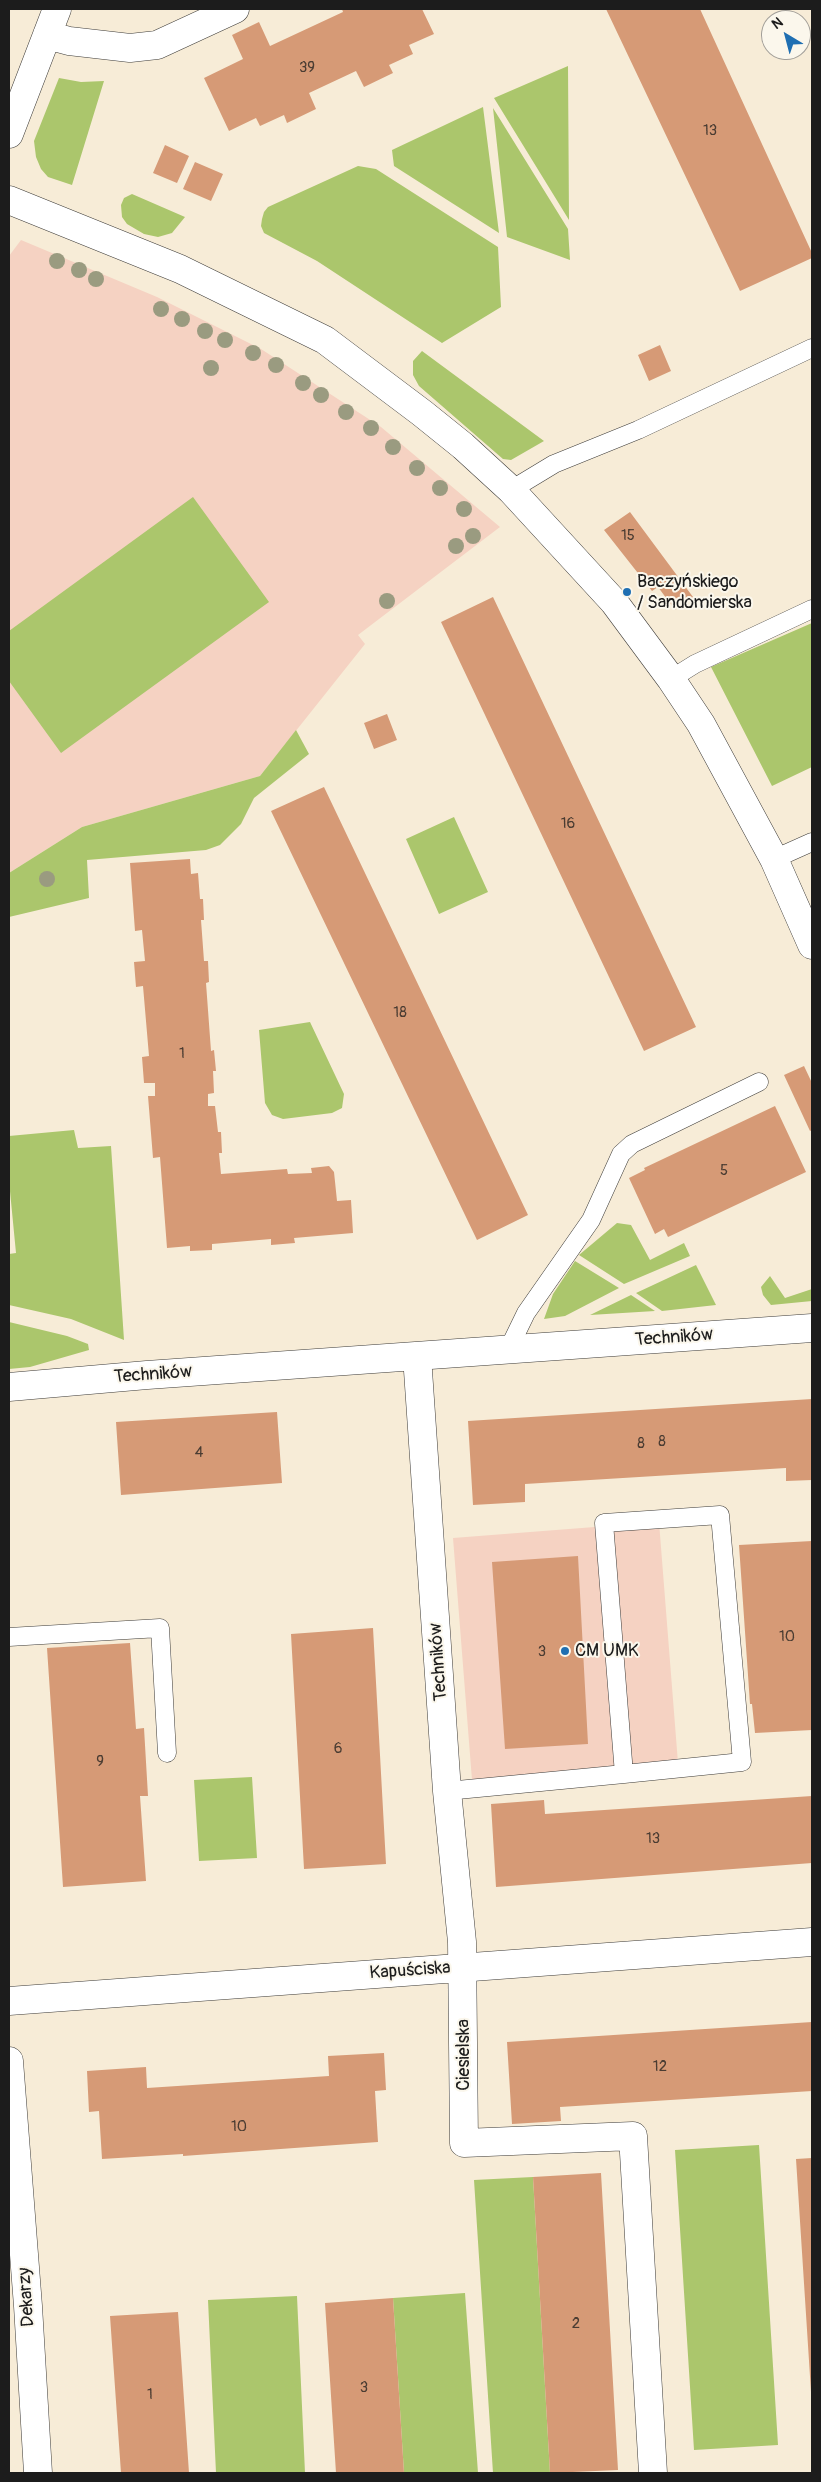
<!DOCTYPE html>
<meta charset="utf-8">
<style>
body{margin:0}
#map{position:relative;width:821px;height:2482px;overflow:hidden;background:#f7ecd7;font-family:Pangolin,sans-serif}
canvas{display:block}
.frame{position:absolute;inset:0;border:10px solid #1c1c1c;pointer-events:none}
.north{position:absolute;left:761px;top:10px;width:50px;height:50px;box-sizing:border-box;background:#fbf7ec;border:1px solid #a29f99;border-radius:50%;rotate:323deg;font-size:14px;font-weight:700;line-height:20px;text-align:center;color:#1c1c1c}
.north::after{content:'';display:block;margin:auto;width:18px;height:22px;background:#1f6fb2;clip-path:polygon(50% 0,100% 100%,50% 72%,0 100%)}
</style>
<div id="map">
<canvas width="821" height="2482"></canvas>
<div class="frame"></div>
<div class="north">N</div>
</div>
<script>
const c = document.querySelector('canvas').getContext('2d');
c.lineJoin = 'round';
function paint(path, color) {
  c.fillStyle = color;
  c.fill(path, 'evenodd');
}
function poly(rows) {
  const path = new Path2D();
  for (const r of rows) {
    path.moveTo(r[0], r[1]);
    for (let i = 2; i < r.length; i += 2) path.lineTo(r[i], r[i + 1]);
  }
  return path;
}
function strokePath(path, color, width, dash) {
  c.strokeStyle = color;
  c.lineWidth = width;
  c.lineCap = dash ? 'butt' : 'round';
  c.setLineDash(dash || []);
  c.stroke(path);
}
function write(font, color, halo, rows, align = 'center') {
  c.font = font + ' Pangolin,sans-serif';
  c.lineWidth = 4;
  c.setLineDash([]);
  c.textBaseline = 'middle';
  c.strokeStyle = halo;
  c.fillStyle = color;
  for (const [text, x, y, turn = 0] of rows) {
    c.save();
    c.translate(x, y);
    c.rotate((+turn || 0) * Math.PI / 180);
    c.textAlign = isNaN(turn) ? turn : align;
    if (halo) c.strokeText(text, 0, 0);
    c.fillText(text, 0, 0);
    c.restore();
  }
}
paint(poly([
 [21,240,157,297,261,349,381,427,500,527,358,635,365,644,260,776,82,827,9,873,9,256],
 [659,1522,678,1763,472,1780,453,1538]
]), '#f5d2c2');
paint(poly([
 [568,66,569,220,494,98],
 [59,78,81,82,104,81,72,185,48,177,41,169,36,157,34,141],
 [483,107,499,233,394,166,392,150],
 [493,108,568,229,570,260,507,237],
 [358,166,376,169,498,247,501,307,442,343,317,261,264,233,261,226,262,219,264,212,268,207],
 [132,194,185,217,172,233,158,237,144,234,127,224,122,217,121,205,124,198],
 [422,351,544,441,511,460,503,459,419,386,413,375,413,361],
 [193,497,269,602,61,753,9,681,9,631],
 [812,623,812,767,772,786,711,667],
 [296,730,309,754,254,798,241,824,220,845,206,850,87,860,89,898,9,917,9,873,82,827,260,776],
 [454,817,488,892,439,914,406,839],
 [310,1022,344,1094,342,1108,332,1113,283,1119,272,1115,265,1103,259,1030],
 [74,1130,78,1148,111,1146,124,1340,71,1319,9,1305,9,1254,16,1253,9,1181,9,1136],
 [617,1223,631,1225,650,1260,684,1243,690,1256,624,1284,579,1255],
 [575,1261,619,1288,565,1316,544,1319,553,1294],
 [696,1265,716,1305,662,1311,636,1293],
 [770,1276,785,1298,812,1289,812,1301,771,1305,763,1295,761,1287],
 [631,1295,655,1311,590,1315],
 [9,1322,67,1336,88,1344,89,1350,30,1367,9,1369],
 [252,1777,257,1858,199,1861,194,1780],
 [759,2145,778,2445,694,2450,675,2150],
 [533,2177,550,2473,493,2473,474,2180],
 [465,2293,478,2473,404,2473,393,2298],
 [297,2296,305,2473,216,2473,208,2300]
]), '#abc66c');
paint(poly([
 [342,9,422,9,434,34,409,45,413,54,389,65,393,73,364,87,356,71,309,93,316,109,287,123,284,115,260,126,256,118,229,131,204,78,243,59,232,35,259,22,270,46,343,12],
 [606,9,700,9,812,253,812,258,740,291],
 [165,145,189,156,177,183,153,173],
 [195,162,223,174,211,201,183,189],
 [660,345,671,371,649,381,638,355],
 [630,512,693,597,675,610,658,587,652,591,604,530],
 [493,597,696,1027,644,1051,441,622],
 [387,714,397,740,374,749,364,723],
 [324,787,528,1215,477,1240,271,811],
 [190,859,191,874,198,873,200,899,203,899,204,920,201,920,204,961,208,961,209,982,206,983,211,1051,214,1050,216,1071,213,1071,214,1093,208,1094,208,1106,215,1106,218,1132,221,1132,222,1153,219,1153,221,1174,287,1169,288,1174,312,1173,311,1168,329,1166,334,1172,337,1201,351,1200,353,1233,294,1238,295,1243,271,1245,271,1239,212,1244,212,1250,190,1251,190,1246,167,1248,160,1157,153,1158,148,1096,155,1096,155,1083,144,1083,142,1057,149,1056,143,986,136,987,134,962,145,961,142,930,135,931,130,863],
 [804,1066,812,1083,812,1130,810,1131,784,1075],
 [775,1106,806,1172,668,1237,664,1229,655,1234,629,1178,645,1170,644,1168],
 [812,1399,812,1480,786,1481,786,1468,525,1484,525,1502,473,1505,468,1421],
 [277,1412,282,1483,121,1495,116,1422],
 [812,1541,812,1730,755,1733,752,1704,750,1704,739,1545],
 [578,1556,588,1744,505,1749,492,1562],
 [373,1628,386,1864,304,1869,291,1634],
 [130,1643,136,1729,144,1728,148,1796,140,1796,146,1881,63,1887,47,1648],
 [812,1796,812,1863,496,1887,491,1804,544,1800,545,1814],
 [812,2022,812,2091,560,2107,561,2121,512,2124,507,2042],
 [384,2053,386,2090,375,2091,378,2142,183,2156,183,2154,102,2159,99,2111,89,2112,87,2071,146,2067,147,2088,329,2076,328,2056],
 [812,2158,812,2392,811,2392,796,2159],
 [601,2173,618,2470,550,2473,533,2177],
 [393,2298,404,2473,336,2473,325,2303],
 [178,2312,189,2473,121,2473,110,2316]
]), '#d69a76');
const service = poly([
 [511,490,554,464,638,430,812,348],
 [671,679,695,664,812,609],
 [774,859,812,842],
 [508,1350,526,1313,591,1220,621,1154,632,1144,759,1082],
 [9,1637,160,1628,167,1753],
 [447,1791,624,1774,742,1762,720,1515,604,1523,624,1774]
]);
const minor = poly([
 [47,35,69,41,130,48,157,45,235,9],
 [9,134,57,9],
 [9,200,180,269,325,340,422,413,463,446,511,490,614,602,671,679,701,724,774,859,812,945],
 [417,1356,447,1791,462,1942,464,2143,633,2136,653,2473],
 [9,1387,147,1375,812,1328],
 [9,2001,812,1942],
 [9,2061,28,2306,38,2473]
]);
strokePath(service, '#3d3b38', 19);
strokePath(minor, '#3d3b38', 29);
strokePath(service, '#fff', 18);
strokePath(minor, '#fff', 28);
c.fillStyle = '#9a9b80';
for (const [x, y] of [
 [57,261],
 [79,270],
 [96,279],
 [161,309],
 [182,319],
 [205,331],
 [225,340],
 [253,353],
 [276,365],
 [211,368],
 [303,383],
 [321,395],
 [346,412],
 [371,428],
 [393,447],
 [417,468],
 [440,488],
 [464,509],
 [473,536],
 [456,546],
 [387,601],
 [47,879]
]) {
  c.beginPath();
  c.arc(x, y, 8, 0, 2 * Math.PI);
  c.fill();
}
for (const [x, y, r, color] of [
 [627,592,5,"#1f6fb2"],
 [565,1651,5,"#1f6fb2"]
]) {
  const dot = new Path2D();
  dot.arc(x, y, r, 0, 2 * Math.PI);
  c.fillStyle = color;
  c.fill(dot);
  strokePath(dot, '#fbf7ec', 2);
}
write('15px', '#4a3c32', null, [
 ["39",307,68],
 ["13",710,131],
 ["15",628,536],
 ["16",568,824],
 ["18",400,1013],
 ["1",182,1054],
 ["5",724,1171],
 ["8",662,1442],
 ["8",641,1444],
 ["4",199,1453],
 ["10",787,1637],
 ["3",542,1652],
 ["6",338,1749],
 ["9",100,1762],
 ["13",653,1839],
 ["12",660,2067],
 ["10",239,2127],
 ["2",576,2324],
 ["3",364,2388],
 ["1",150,2395]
]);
write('18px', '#1c1c1c', '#fbf7ec', [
 ["Baczyńskiego",637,582],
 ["/ Sandomierska",637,603],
 ["CM UMK",575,1651]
], 'left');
write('18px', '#1c1c1c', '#fbf7ec', [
 ["Techników",674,1338,-4],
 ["Techników",153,1375,-4],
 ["Techników",439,1662,-94],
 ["Kapuściska",410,1971,-4],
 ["Ciesielska",464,2055,-90],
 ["Dekarzy",27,2297,-94]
]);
</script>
